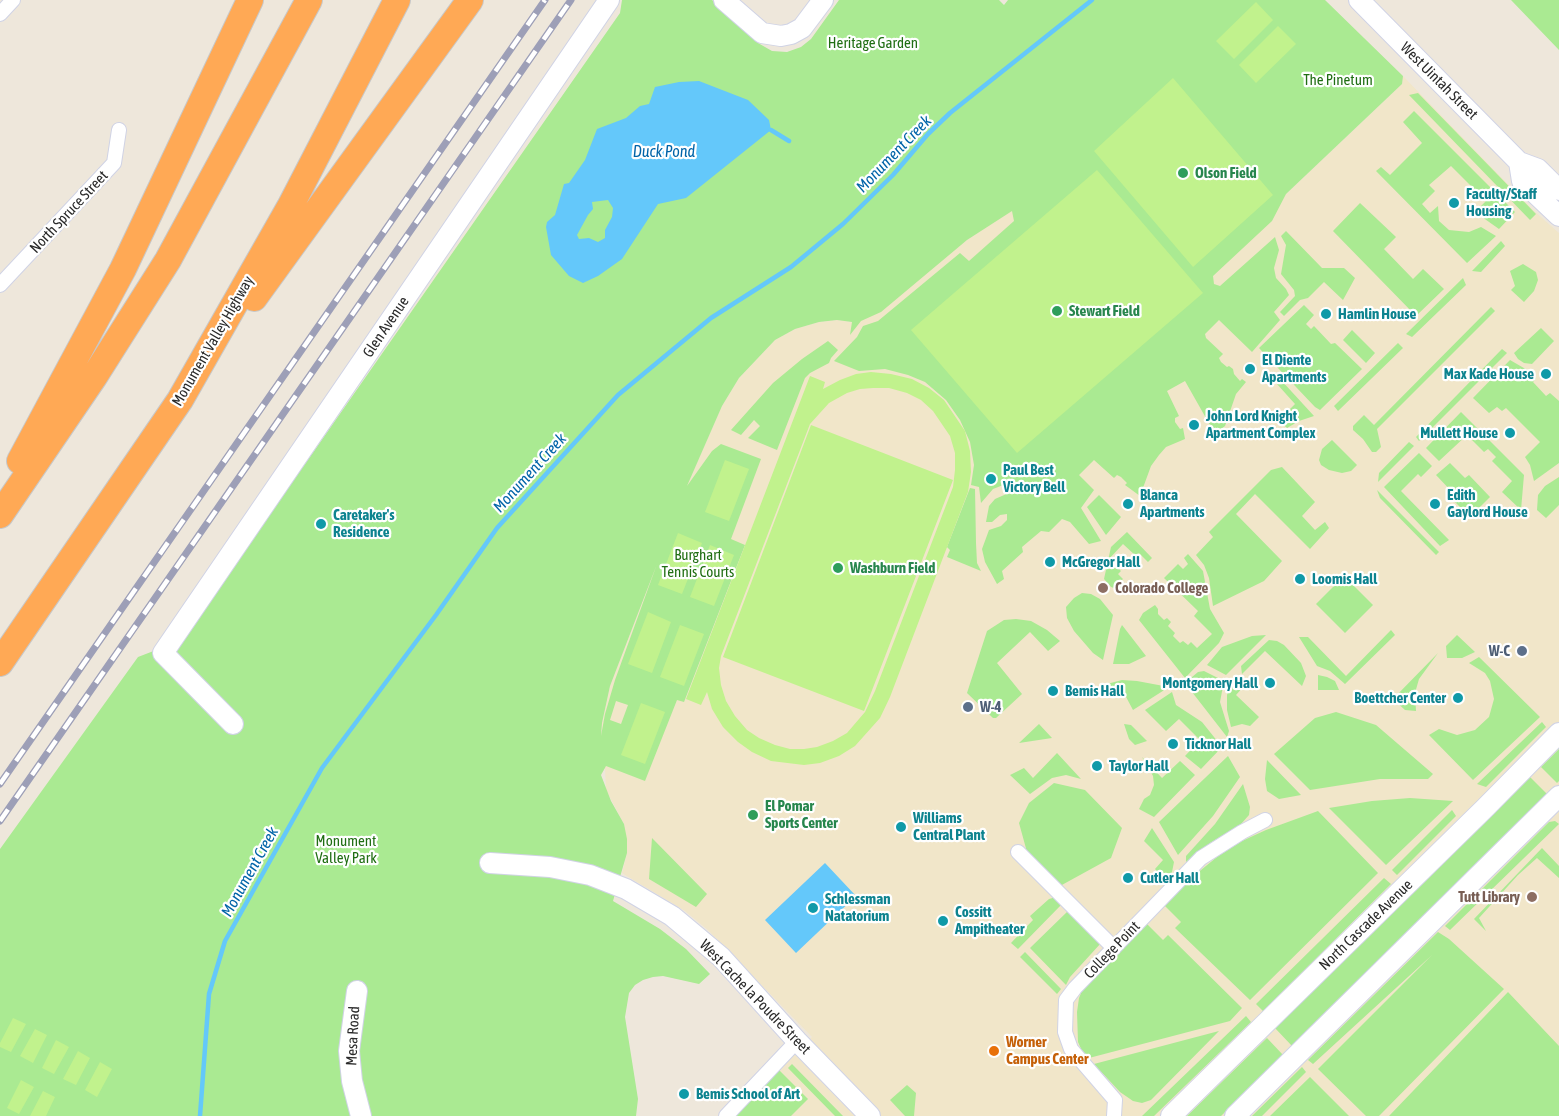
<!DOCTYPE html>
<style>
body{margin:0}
canvas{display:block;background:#eee7db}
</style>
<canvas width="1559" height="1116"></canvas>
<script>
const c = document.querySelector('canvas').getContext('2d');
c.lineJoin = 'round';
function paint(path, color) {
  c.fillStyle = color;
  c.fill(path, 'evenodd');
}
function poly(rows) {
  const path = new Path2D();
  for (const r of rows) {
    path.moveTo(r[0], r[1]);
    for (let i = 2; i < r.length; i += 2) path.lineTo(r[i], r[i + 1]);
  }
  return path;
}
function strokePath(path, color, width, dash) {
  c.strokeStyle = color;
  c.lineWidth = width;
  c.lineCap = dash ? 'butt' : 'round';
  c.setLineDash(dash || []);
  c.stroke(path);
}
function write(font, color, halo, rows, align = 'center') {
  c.font = font + ' "Asap Condensed",sans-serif';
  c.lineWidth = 4.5;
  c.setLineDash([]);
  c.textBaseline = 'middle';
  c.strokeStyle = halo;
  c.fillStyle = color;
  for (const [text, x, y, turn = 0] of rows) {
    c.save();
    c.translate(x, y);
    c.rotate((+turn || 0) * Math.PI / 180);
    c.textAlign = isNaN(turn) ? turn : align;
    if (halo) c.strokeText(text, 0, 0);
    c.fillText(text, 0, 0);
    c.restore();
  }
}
paint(poly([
 [1403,76,1533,210,1559,233,1559,1116,733,1116,812,1037,708,930,685,911,622,873,627,853,624,824,606,790,605,768,601,775,600,748,602,723,610,686,685,490,722,406,739,378,775,340,795,329,819,322,837,320,852,322,967,240,1034,195,1286,194,1402,84]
]), '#f1e6c9');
paint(poly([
 [622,0,712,0,758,43,772,51,787,52,801,47,811,39,839,0,999,0,1004,5,1008,0,1325,0,1403,76,1402,84,1286,194,1272,221,1213,276,1214,284,1220,286,1275,237,1279,250,1274,268,1276,278,1286,289,1289,295,1274,312,1280,320,1252,352,1219,320,1205,334,1206,338,1223,354,1219,358,1221,362,1227,367,1229,366,1233,369,1234,374,1240,381,1242,379,1246,382,1236,394,1225,426,1215,434,1185,381,1167,391,1179,416,1175,418,1175,422,1180,429,1183,428,1185,439,1166,447,1159,455,1151,466,1140,496,1125,485,1127,483,1121,477,1117,475,1114,478,1094,460,1079,475,1094,490,1081,508,1101,541,1089,544,1070,522,1062,519,1049,532,1041,531,1022,547,1023,552,1002,571,1004,579,997,584,985,562,982,549,989,530,1001,526,1007,520,1007,514,1000,515,992,522,986,522,989,506,995,499,1011,492,1006,484,993,489,981,503,979,487,971,485,974,465,970,442,960,420,946,400,925,382,908,375,885,369,859,371,834,361,857,337,863,326,878,321,960,253,969,261,1014,221,1012,211,967,240,881,312,861,321,850,335,852,322,837,320,819,322,795,329,775,340,739,378,722,406,687,486,712,451,721,444,761,459,731,539,745,545,684,702,677,700,645,781,606,766,601,775,611,801,624,824,627,839,627,853,613,901,660,929,686,949,710,974,699,984,663,976,653,977,643,980,635,985,629,993,625,1017,638,1099,636,1116,0,1116,0,849,138,657,182,640,620,13],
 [657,564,615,680,605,714,601,736,602,723,610,686],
 [616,701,628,705,621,724,610,720],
 [1511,0,1559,0,1559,50],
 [1418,93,1536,214,1530,220,1409,95],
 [1414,111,1515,212,1499,229,1482,217,1484,214,1479,208,1486,201,1451,166,1429,185,1435,191,1422,204,1430,213,1438,206,1439,221,1449,230,1469,232,1481,227,1496,236,1467,263,1376,171,1381,167,1390,175,1422,143,1403,122],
 [1360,203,1396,237,1384,249,1413,279,1423,269,1444,289,1416,316,1333,231],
 [1286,231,1322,268,1344,268,1355,278,1343,300,1324,282,1308,298,1300,300,1284,316,1280,312,1295,296,1294,290,1281,274,1286,245,1281,236],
 [1501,241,1505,246,1481,272,1472,271],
 [1523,264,1536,272,1538,280,1534,291,1524,302,1511,290,1515,286,1510,271],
 [1463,278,1466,285,1412,337,1406,334],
 [1304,305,1314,315,1306,324,1311,329,1314,326,1331,344,1335,343,1362,369,1320,410,1315,407,1259,348],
 [1491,307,1495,311,1377,429,1381,447,1376,452,1372,452,1363,439,1353,430,1353,426,1364,415,1374,425],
 [1541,328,1554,341,1532,364,1524,363,1518,359,1514,353],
 [1352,330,1375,353,1366,363,1343,340],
 [828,341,838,350,831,358,829,363,810,373,805,378,777,450,748,438,760,426,754,420,741,435,731,430,773,383,802,359],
 [1398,343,1403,348,1338,411,1334,406],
 [1502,349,1507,353,1419,441,1416,437],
 [1510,360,1529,371,1536,378,1533,382,1546,396,1550,393,1559,401,1559,463,1534,481,1530,465,1525,457,1540,442,1506,408,1502,411,1497,407,1489,413,1473,398],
 [1281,380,1314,416,1299,421,1287,428,1271,414,1275,410,1282,417,1295,404,1277,384],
 [1461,412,1524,475,1521,510,1502,492,1512,481,1492,461,1496,457,1488,449,1484,452,1467,435,1439,461,1426,448],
 [1332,440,1357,465,1351,471,1342,473,1329,470,1321,465,1319,460,1322,449],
 [1409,442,1414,446,1378,482,1379,473],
 [1419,453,1432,466,1421,477,1418,474,1401,491,1449,540,1440,546,1384,487],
 [1450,463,1465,478,1469,475,1490,497,1470,517,1451,498,1454,494,1436,475],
 [1282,467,1315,502,1302,516,1315,530,1325,522,1329,528,1310,549,1255,494,1236,514,1282,561,1264,581,1213,606,1209,578,1204,565,1196,555,1213,537,1209,532,1271,470],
 [1559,477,1559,505,1546,518,1537,510,1538,495,1545,486],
 [970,488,975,489,976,543,977,563,981,571,947,557,950,550,947,547],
 [1377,490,1439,552,1436,555,1380,498],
 [1099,495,1121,517,1106,535,1087,507],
 [1127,532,1152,558,1148,562,1139,553,1136,556,1123,544,1109,559,1121,571,1118,574,1123,579,1120,582,1128,589,1117,589,1111,587,1104,579,1111,547],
 [1188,554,1203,571,1210,609,1224,633,1219,643,1185,678,1139,620,1143,613,1155,605,1158,609,1158,614,1164,620,1167,618,1171,622,1168,626,1175,633,1173,636,1180,643,1183,641,1188,645,1191,642,1197,648,1212,634,1194,616,1198,611,1164,578,1178,564,1183,569,1188,564,1184,558],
 [1344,576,1373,605,1345,633,1316,604],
 [1082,593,1091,594,1100,599,1113,615,1103,660,1093,653,1074,631,1067,618,1066,607,1074,598],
 [1016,619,1031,621,1047,630,1060,641,1048,651,1030,632,997,663,1022,694,996,718,993,718,967,693,987,631,1004,620],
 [1122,625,1146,656,1129,664,1113,664,1120,629],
 [1391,630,1395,635,1345,684,1330,671,1317,666,1299,637,1308,637,1346,676],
 [1266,635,1226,675,1207,665,1222,647,1252,636],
 [1457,635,1475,652,1462,658,1447,658,1446,646],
 [1269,640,1277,641,1284,645,1301,663,1306,676,1302,686,1265,651,1242,674,1241,666],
 [1438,653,1419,679,1415,693,1416,711,1405,710,1393,699],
 [1479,657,1540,717,1473,780,1429,735,1439,729,1457,735,1475,730,1489,717,1494,699,1490,681,1485,673,1469,663],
 [1204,671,1224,681,1220,702,1229,731,1227,737,1185,683,1198,672],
 [1318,675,1327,677,1335,681,1339,690,1318,690],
 [1122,680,1137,681,1169,687,1133,710,1125,695,1107,684],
 [1231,683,1245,685,1236,695,1259,717,1250,726,1242,724,1231,727,1227,710,1227,695],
 [1172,692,1176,705,1202,722,1222,747,1201,769,1185,756,1200,740,1179,719,1166,731,1145,710],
 [1336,712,1376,725,1433,774,1428,779,1380,779,1310,790,1274,754,1315,718],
 [1542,722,1546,727,1486,787,1477,784],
 [1039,724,1052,738,1019,743],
 [1124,724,1131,725,1147,741,1135,745,1129,739],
 [1559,749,1559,781,1557,783,1541,767],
 [1057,753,1081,779,1066,775,1052,778,1030,794,1010,775,1024,768,1033,778],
 [1228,756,1240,777,1213,816,1178,855,1159,822],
 [1142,757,1162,778,1180,761,1195,775,1154,817,1139,809,1144,799,1150,795,1154,785,1153,776],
 [1267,760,1301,795,1279,799,1267,791,1265,779],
 [1530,777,1547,794,1292,1046,1275,1028],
 [1054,783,1085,790,1122,828,1111,858,1060,886,1027,852,1019,823,1029,803],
 [1243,784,1250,807,1249,815,1241,824,1210,843,1186,862,1186,856,1215,824],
 [1410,798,1453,801,1386,865,1329,808,1372,801],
 [1452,810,1456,816,1397,875,1392,870],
 [1318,811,1378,873,1250,1000,1175,928,1181,922,1164,905,1190,879,1217,857,1242,841,1266,830],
 [1555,821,1559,824,1450,930,1445,926,1549,822],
 [1152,828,1174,862,1172,872,1165,881,1155,869,1163,860,1144,841],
 [652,838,707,894,696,907,649,879],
 [1542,848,1559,866,1559,878,1537,858,1518,875,1479,918,1486,931,1474,919],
 [1384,878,1391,884,1263,1011,1256,1004],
 [1056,897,1062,904,1018,949,1011,943,1033,920,1030,916,1049,899],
 [1068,911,1101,943,1070,977,1066,985,1030,948],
 [1144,921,1163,940,1168,935,1242,1008,1230,1021,1089,1058,1082,1051,1078,1042,1077,1012,1079,998,1084,986],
 [1438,932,1449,939,1504,989,1379,1116,1366,1116,1318,1069,1432,955,1313,1064,1308,1060],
 [1025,952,1061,989,1057,994,1020,957],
 [1508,992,1559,1046,1559,1116,1389,1116],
 [1246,1016,1251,1022,1154,1116,1142,1116],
 [1219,1031,1151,1100,1142,1103,1133,1101,1120,1092,1094,1064],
 [1267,1038,1283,1055,1221,1116,1187,1116],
 [792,1064,843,1116,835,1116,788,1068],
 [1302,1067,1306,1072,1262,1116,1252,1116],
 [779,1070,808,1099,791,1116,736,1116,735,1115],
 [1310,1077,1349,1116,1270,1116],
 [907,1085,916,1093,914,1116,905,1116,890,1100]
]), '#aaea92');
paint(poly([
 [1256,2,1273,20,1234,59,1216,41],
 [1278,26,1296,44,1256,83,1239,65],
 [1173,78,1273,195,1193,267,1094,151],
 [1097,170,1203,293,1017,453,911,330],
 [871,372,891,374,912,379,929,388,944,400,965,431,970,451,971,472,968,492,890,697,880,718,855,746,839,756,820,763,804,765,771,761,752,752,738,742,723,727,712,709,707,692,701,705,686,699,810,376,825,382,823,389,840,380,856,374],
 [873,388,889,388,907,393,921,400,933,411,950,436,955,453,955,470,953,487,875,691,865,712,847,733,833,741,817,747,804,749,790,749,775,745,759,738,747,730,735,716,726,701,721,685,719,668,721,656,810,424,829,403,847,393,860,389],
 [811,425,953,480,864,711,723,657],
 [725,460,749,469,729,521,705,512],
 [678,533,702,543,682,594,658,585],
 [710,545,734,555,714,606,690,597],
 [648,612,671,622,652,673,628,664],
 [680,625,704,634,684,686,660,677],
 [641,703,665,712,645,764,621,755],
 [13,1018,26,1024,11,1052,0,1047,0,1043],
 [35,1029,47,1035,33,1063,20,1056],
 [56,1040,69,1047,54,1074,42,1068],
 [78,1051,90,1058,76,1085,63,1079],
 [100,1062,112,1069,97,1097,85,1090],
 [21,1080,34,1087,19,1114,7,1108],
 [43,1091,55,1097,46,1116,30,1116]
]), '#c1f28d');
paint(poly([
 [699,81,748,100,769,120,771,130,686,198,658,204,622,259,598,276,583,283,569,276,551,255,546,227,547,222,555,215,564,184,569,183,585,160,597,129,626,118,640,106,649,104,655,87,679,82],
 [608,200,613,208,612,217,605,230,605,238,598,242,589,238,579,239,577,235,588,215,593,209,592,202],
 [825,863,856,896,796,953,765,920]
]), '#64c8fa');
strokePath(poly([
 [771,130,789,141],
 [200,1116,209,994,225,941,322,768,436,615,497,528,618,395,711,318,791,267,843,224,893,175,928,134,950,113,1092,0]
]), '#64c8fa', 4.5);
const street = poly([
 [0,14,13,0],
 [0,285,114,163,119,130],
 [1018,852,1114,948],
 [726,1116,797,1041],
 [1114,1116,1115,1100,1071,1049,1065,1032,1066,1000,1075,988,1201,858,1242,832,1265,820]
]);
const secondary = poly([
 [724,0,762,33,781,36,791,34,802,28,823,0],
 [1359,0,1519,162,1538,169,1559,190],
 [1519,162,1522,181,1559,216],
 [233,724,163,653,609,0],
 [490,863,550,867,590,875,626,889,672,916,721,957,797,1041,870,1116],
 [357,991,349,1051,352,1081,361,1116],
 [1171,1116,1485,808,1559,733],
 [1235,1116,1559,796]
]);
const highway = poly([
 [254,298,470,0],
 [20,461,123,269,250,0],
 [0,515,94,377,168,260,309,0],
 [0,663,180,400,291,205,397,0]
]);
strokePath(street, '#d0d3e5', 16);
strokePath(secondary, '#d0d3e5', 22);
strokePath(highway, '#c8c8c8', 28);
strokePath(street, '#fff', 14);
strokePath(secondary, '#fff', 20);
strokePath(highway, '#ffa955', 26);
const rail = poly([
 [0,784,545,0],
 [0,821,571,0]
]);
strokePath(rail, '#9d9fb7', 7);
strokePath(rail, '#fff', 4.5, [14]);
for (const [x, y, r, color] of [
 [1183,173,6,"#2e9e5b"],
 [1454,203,6,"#0f9aa8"],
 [1057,311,6,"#2e9e5b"],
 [1326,314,6,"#0f9aa8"],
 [1250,369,6,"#0f9aa8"],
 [1546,374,6,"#0f9aa8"],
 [1194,425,6,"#0f9aa8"],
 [1510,433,6,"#0f9aa8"],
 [991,479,6,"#0f9aa8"],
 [1128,504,6,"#0f9aa8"],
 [1435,504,6,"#0f9aa8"],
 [321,524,6,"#0f9aa8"],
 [1050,562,6,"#0f9aa8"],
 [838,568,6,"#2e9e5b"],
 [1300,579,6,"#0f9aa8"],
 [1103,588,6,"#8d6e63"],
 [1522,651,6,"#5c6f8a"],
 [1270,683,6,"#0f9aa8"],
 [1053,691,6,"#0f9aa8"],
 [1458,698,6,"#0f9aa8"],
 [968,707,6,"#5c6f8a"],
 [1173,744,6,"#0f9aa8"],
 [1097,766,6,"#0f9aa8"],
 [753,815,6,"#2e9e5b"],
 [901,827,6,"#0f9aa8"],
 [1128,878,6,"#0f9aa8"],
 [1532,897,6,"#8d6e63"],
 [813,908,6,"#0f9aa8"],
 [943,921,6,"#0f9aa8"],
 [994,1051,6,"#e8710a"],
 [684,1094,6,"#0f9aa8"]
]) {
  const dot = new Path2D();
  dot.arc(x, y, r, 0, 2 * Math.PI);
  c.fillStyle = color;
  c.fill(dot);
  strokePath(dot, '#fff', 2);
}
write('15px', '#206e13', '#fff', [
 ["Heritage Garden",873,43],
 ["The Pinetum",1338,80],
 ["Burghart",698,555],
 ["Tennis Courts",698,572],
 ["Monument",346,841],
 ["Valley Park",346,858]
]);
write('15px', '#2a2a2a', '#fff', [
 ["West Uintah Street",1439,81,45],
 ["North Spruce Street",69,212,-47],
 ["Glen Avenue",386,327,-56],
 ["Monument Valley Highway",213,341,-60],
 ["North Cascade Avenue",1366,925,-44],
 ["College Point",1112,950,-46],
 ["West Cache la Poudre Street",755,997,46],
 ["Mesa Road",353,1036,-87]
]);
write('bold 15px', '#27864d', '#fff', [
 ["Olson Field",1195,173],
 ["Stewart Field",1069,311],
 ["Washburn Field",850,568],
 ["El Pomar",765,806],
 ["Sports Center",765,823]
], 'left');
write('bold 15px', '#0d838f', '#fff', [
 ["Faculty/Staff",1466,194],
 ["Housing",1466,211],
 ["Hamlin House",1338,314],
 ["El Diente",1262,360],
 ["Apartments",1262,377],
 ["Max Kade House",1534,374,"right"],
 ["John Lord Knight",1206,416],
 ["Apartment Complex",1206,433],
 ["Mullett House",1498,433,"right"],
 ["Paul Best",1003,470],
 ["Victory Bell",1003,487],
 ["Blanca",1140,495],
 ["Apartments",1140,512],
 ["Edith",1447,495],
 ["Gaylord House",1447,512],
 ["Caretaker's",333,515],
 ["Residence",333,532],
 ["McGregor Hall",1062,562],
 ["Loomis Hall",1312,579],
 ["Montgomery Hall",1258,683,"right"],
 ["Bemis Hall",1065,691],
 ["Boettcher Center",1446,698,"right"],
 ["Ticknor Hall",1185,744],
 ["Taylor Hall",1109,766],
 ["Williams",913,818],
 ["Central Plant",913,835],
 ["Cutler Hall",1140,878],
 ["Schlessman",825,899],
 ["Natatorium",825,916],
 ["Cossitt",955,912],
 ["Ampitheater",955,929],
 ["Bemis School of Art",696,1094]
], 'left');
write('bold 15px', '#785e54', '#fff', [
 ["Colorado College",1115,588],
 ["Tutt Library",1520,897,"right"]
], 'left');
write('bold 15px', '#4e5e75', '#fff', [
 ["W-C",1510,651],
 ["W-4",980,707,"left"]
], 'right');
write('bold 15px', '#c56008', '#fff', [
 ["Worner",1006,1042],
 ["Campus Center",1006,1059]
], 'left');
write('italic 16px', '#0164a8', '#fff', [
 ["Duck Pond",664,152],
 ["Monument Creek",894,154,-46],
 ["Monument Creek",530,473,-48],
 ["Monument Creek",250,872,-61]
]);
</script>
